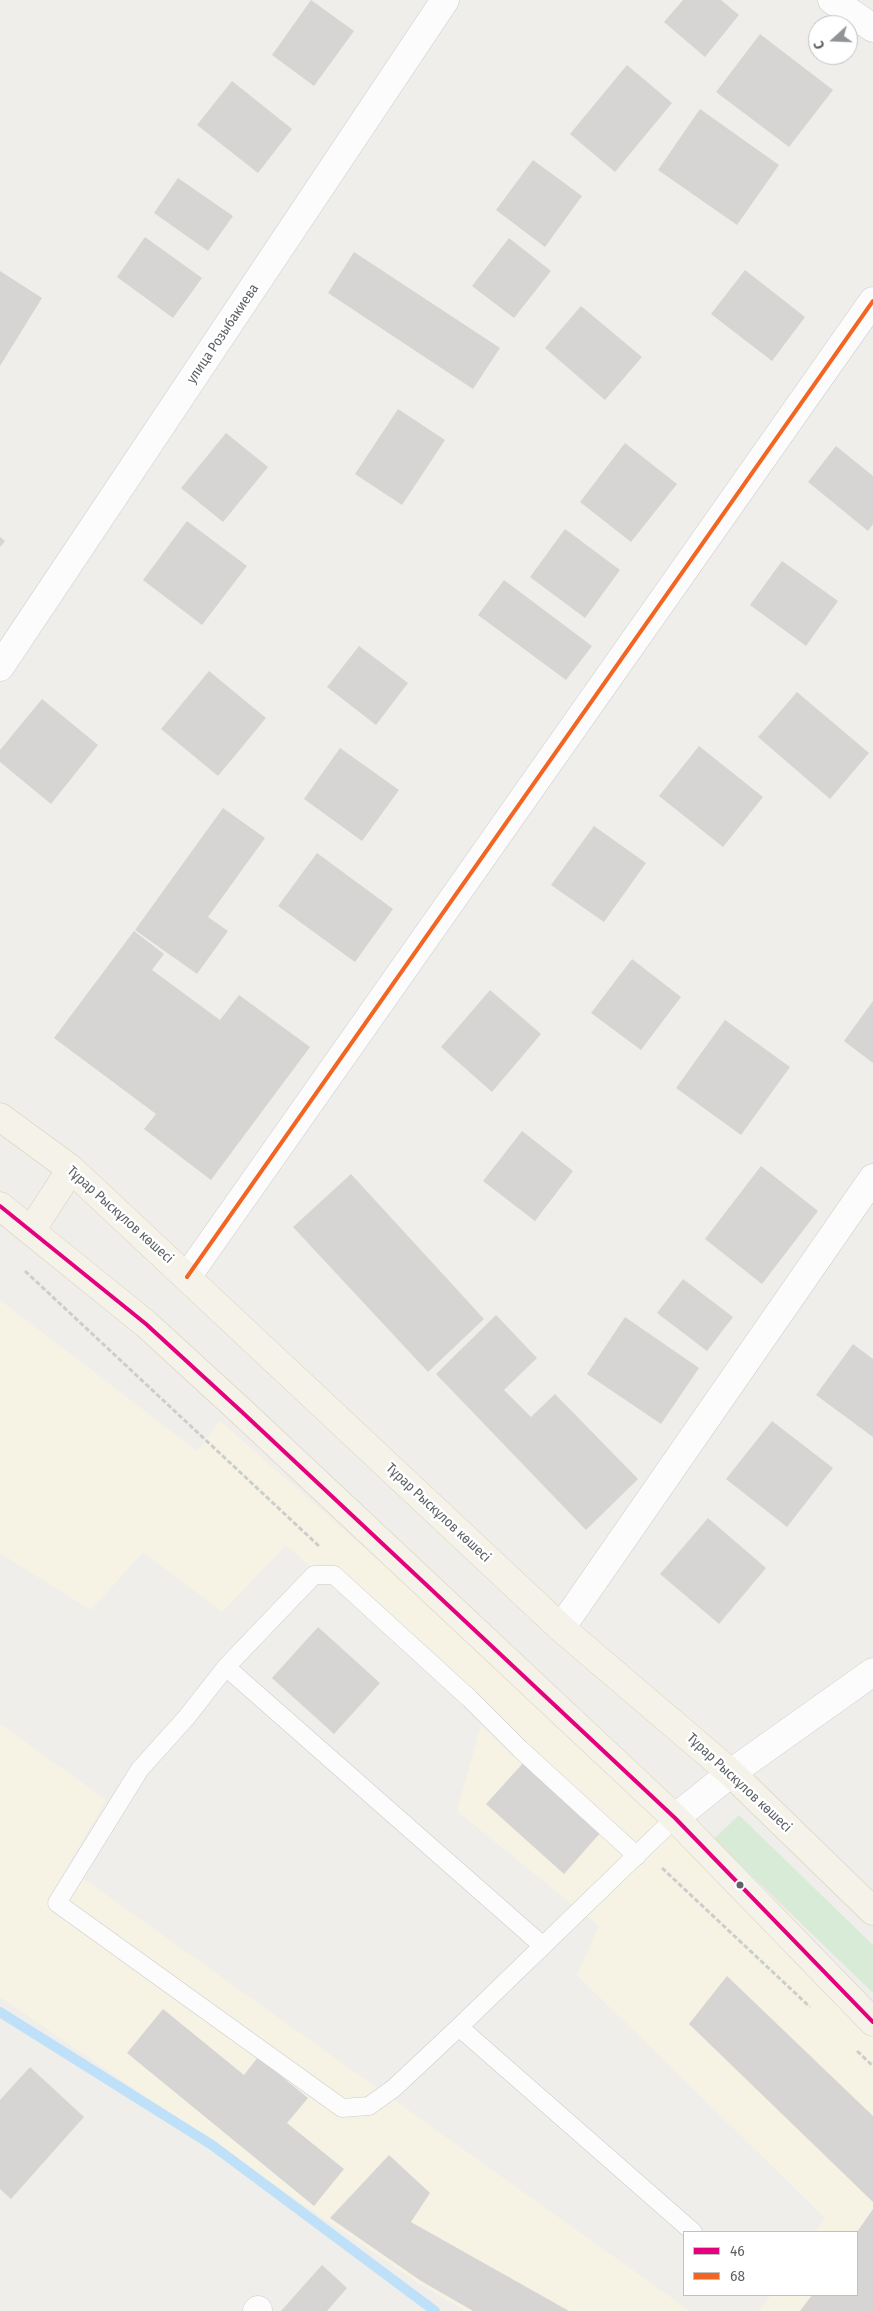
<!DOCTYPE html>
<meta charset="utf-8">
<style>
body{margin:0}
#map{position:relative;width:873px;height:2311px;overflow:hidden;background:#efeeea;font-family:"Fira Sans Condensed",sans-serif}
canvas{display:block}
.legend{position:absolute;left:683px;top:2231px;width:175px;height:65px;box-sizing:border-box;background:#fff;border:1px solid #bfc1c3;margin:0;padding:6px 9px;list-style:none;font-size:15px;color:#5f6368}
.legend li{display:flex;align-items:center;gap:10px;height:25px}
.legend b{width:25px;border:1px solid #bfc1c3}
.north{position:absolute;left:808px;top:15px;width:50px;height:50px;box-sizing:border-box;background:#fff;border:1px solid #bfc1c3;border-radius:50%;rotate:250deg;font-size:14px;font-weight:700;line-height:20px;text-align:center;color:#5f6368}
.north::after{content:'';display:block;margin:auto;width:18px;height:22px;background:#919496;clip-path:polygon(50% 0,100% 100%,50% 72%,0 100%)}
</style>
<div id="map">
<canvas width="873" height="2311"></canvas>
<ul class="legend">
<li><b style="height:6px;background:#e5007d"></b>46</li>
<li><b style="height:6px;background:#f26522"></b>68</li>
</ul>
<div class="north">С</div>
</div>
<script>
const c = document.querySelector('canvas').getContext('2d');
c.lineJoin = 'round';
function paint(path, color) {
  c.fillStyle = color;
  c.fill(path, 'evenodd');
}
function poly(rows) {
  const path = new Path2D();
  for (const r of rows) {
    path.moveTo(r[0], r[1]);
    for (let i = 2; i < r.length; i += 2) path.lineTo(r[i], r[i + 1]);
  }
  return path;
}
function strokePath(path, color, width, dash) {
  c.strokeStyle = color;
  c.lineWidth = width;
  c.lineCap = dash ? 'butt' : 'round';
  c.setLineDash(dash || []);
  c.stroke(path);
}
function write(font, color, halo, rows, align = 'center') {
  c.font = font + ' "Fira Sans Condensed",sans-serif';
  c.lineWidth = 5;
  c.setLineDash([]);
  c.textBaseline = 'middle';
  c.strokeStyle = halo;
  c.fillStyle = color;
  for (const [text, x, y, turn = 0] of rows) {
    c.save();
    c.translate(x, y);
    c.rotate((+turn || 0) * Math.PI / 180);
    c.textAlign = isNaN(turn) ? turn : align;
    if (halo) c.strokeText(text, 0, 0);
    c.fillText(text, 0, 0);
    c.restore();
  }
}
paint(poly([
 [0,1300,197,1451,220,1421,541,1703,873,2024,873,2311,759,2311,771,2295,857,2295,857,2232,815,2232,825,2218,577,1975,599,1926,457,1811,483,1718,286,1545,222,1612,143,1552,91,1610,0,1553],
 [0,1724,106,1800,67,1867,690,2311,466,2311,418,2283,0,1997]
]), '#f7f3e4');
paint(poly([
 [739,1815,873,1945,873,1993,714,1839]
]), '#d8ebd6');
strokePath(poly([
 [0,2012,212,2145,435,2311]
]), '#bfe0f9', 10);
paint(poly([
 [311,0,354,31,314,86,272,55],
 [683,0,721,0,739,15,705,57,664,22],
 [760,34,833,90,789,147,716,92],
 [627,65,672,103,615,172,570,134],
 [232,81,292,129,258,173,197,125],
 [700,109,779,165,737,225,658,170],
 [533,160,582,196,545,247,496,210],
 [178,178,233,216,208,251,154,213],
 [145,237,202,278,173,318,117,277],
 [509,238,551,271,514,318,472,286],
 [354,252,500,348,473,389,328,293],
 [745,270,805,317,772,361,711,314],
 [0,271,42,298,0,366],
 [581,306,642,357,605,400,545,348],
 [398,409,445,440,402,505,355,474],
 [226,433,268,467,223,522,181,488],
 [625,443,677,484,631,542,580,502],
 [836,446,873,476,873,524,868,531,808,482],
 [187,521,247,566,202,625,143,580],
 [565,529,620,570,585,618,530,577],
 [0,537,5,541,0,547],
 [782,561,838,601,806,646,750,605],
 [504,580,592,646,566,680,478,615],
 [359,646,408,683,376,725,327,687],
 [209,671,266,718,218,776,161,729],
 [797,692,869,753,830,799,758,737],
 [42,699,98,745,51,804,0,762,0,750],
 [699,746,763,797,723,847,659,796],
 [340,748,399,790,362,841,304,799],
 [223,808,265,838,208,917,228,931,197,974,135,930],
 [594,826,646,863,604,922,551,885],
 [317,853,393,909,355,962,278,906],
 [134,931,164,954,152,970,220,1020,239,995,310,1047,211,1180,144,1129,156,1114,54,1038],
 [632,959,681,997,641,1050,591,1013],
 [490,990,541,1034,492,1092,441,1047],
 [873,1001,873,1063,844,1041],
 [725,1020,790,1067,741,1135,676,1088],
 [522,1131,573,1171,535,1221,483,1181],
 [761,1166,818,1211,762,1284,705,1239],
 [351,1174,484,1319,428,1372,293,1227],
 [683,1279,733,1317,707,1351,657,1313],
 [496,1315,537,1358,504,1390,531,1417,555,1394,638,1479,586,1530,436,1374],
 [625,1317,699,1368,661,1424,587,1374],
 [853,1344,873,1359,873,1437,816,1395],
 [772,1421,833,1468,787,1527,726,1479],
 [708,1518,766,1568,719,1624,660,1574],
 [318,1627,380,1683,334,1734,272,1678],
 [524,1762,601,1832,564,1874,486,1804],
 [727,1976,873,2116,873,2202,689,2024],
 [163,2009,244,2075,258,2057,308,2098,287,2123,344,2169,314,2206,127,2053],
 [30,2067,84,2117,11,2199,0,2189,0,2100],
 [389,2155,430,2193,411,2222,569,2311,473,2311,421,2281,330,2218],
 [873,2209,873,2311,800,2311,812,2295,857,2295,857,2232],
 [322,2265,347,2288,327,2311,281,2311]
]), '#d6d5d3');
const service = poly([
 [226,1667,314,1575,334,1575,470,1699,520,1749,637,1856],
 [543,1946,226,1667,186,1718,140,1769,57,1903,342,2108,369,2106,394,2088,459,2027,675,1818],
 [459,2027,693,2232]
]);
const minor = poly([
 [832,0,873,28],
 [0,667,445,0],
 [187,1277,873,301],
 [561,1628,873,1178],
 [257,2311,258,2310]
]);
const secondary = poly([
 [675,1818,731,1773,873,1672]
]);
const primary = poly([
 [0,1117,71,1169,561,1628,731,1773,873,1911],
 [0,1206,146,1324,242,1412,675,1818,873,2022],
 [31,1231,71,1169]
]);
strokePath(service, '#cbcccc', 19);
strokePath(minor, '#cbcccc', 29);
strokePath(secondary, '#cacacb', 29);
strokePath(primary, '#d7ceb8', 29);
strokePath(poly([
 [25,1271,320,1547],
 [662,1868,810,2007],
 [857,2051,873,2066]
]), '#cacfcc', 3, [5, 2.5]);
strokePath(service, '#fdfcfc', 18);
strokePath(minor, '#fdfcfc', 28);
strokePath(secondary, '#fdfcfc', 28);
strokePath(primary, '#f4f2e9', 28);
strokePath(poly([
 [0,1206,146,1324,242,1412,675,1818,873,2022]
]), '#e5007d', 4);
strokePath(poly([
 [187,1277,873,301]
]), '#f26522', 4);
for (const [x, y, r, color] of [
 [740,1885,4.5,"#5f6368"]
]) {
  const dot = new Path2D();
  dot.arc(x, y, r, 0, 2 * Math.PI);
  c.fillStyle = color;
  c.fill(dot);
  strokePath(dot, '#fff', 2);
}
write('14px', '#5f6368', '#fff', [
 ["улица Розыбакиева",223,334,-56],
 ["Тұрар Рыскұлов көшесі",120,1215,42],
 ["Тұрар Рыскұлов көшесі",438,1513,43],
 ["Тұрар Рыскұлов көшесі",739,1783,43]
]);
</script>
